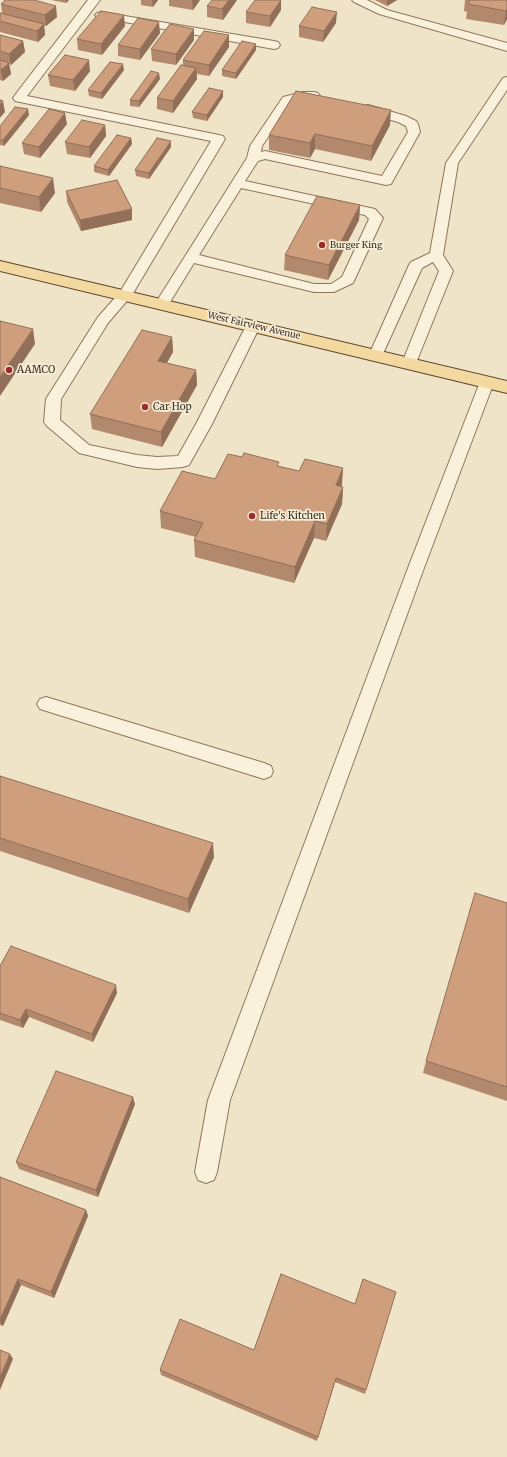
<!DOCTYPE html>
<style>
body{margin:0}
canvas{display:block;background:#f0e4c8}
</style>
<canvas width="507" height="1457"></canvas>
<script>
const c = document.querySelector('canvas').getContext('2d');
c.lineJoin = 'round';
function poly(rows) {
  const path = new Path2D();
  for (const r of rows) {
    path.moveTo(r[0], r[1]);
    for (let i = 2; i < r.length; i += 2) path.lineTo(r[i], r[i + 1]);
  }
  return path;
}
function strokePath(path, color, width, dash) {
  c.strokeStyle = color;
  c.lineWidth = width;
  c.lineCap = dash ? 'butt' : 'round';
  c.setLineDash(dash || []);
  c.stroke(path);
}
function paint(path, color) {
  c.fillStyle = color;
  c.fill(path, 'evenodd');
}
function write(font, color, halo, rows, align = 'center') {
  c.font = font + ' Merriweather,serif';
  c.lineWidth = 3.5;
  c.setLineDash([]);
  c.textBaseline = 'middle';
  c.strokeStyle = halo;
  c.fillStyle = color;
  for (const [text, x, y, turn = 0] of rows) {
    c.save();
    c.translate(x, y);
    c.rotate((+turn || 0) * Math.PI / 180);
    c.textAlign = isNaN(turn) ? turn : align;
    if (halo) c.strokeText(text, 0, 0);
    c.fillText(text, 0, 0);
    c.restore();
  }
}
const service = poly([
 [88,0,100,0,27,96,219,135,223,136,225,139,132,295,108,323,61,399,60,420,89,445,137,455,157,457,178,456,196,424,246,326,248,323,253,321,258,323,260,326,212,424,189,465,183,467,157,469,137,467,79,453,47,426,44,422,46,399,98,317,120,292,211,141,15,101,13,98,15,95,88,0],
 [352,0,367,0,387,10,507,43,507,51,379,14,354,2,352,0],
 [101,12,274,41,278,42,280,45,278,48,274,49,97,17,95,15,97,13,101,12],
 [507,77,507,90,458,163,443,255,453,271,416,363,414,366,409,368,404,366,402,363,439,271,433,262,422,268,381,358,376,360,371,358,369,355,409,265,411,262,430,253,446,163,503,78,507,77],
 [303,92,314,92,318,93,320,96,318,99,314,100,303,100,291,103,262,146,261,152,265,151,382,176,408,132,406,126,398,122,364,112,362,109,364,106,368,105,372,106,406,116,416,121,418,124,420,132,391,184,386,185,265,159,258,161,245,181,375,209,383,218,353,283,334,292,314,292,194,263,167,307,162,309,157,307,155,304,247,158,250,146,281,100,283,97,303,92],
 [241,188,365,215,369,219,342,277,331,284,314,284,199,255,241,188],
 [487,377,492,378,494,382,424,568,230,1100,217,1172,214,1180,206,1183,198,1180,195,1172,208,1100,408,568,480,382,482,378,487,377],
 [46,697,264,763,271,766,273,771,271,776,264,779,40,709,37,704,40,699,46,697]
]);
const primary = poly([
 [0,261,507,381,507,393,0,271,0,261]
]);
strokePath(service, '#8d765c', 2);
strokePath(primary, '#5b4430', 2);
paint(service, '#faf1dc');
paint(primary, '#f3d9a0');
paint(poly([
 [51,0,69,0,66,3],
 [141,0,158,0,153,7,141,5],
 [169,0,200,0,193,10,169,6],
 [237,0,223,20,207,17,207,6],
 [375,0,397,0,387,6],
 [465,0,507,0,507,19,504,25,466,19,467,12,464,11],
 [1,4,57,17,46,26,44,26,45,35,38,42,0,32,0,13,2,13],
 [281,10,270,27,246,23,246,12],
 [336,23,323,42,299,37,299,26],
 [125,26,102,55,78,50,77,39],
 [160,33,140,60,118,56,118,45],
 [0,35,23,41,25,52,11,65,9,64,11,74,3,81,0,80],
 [194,40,176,65,152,61,151,49],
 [256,44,256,50,236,79,222,76,222,70],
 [229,47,209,76,197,74,197,79,173,113,157,109,157,98,183,65,183,60],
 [124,70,102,99,89,96,88,90],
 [90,71,75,91,50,86,48,75],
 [160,79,139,107,130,106,130,100],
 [223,91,223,97,207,121,193,118,192,112],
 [29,115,4,146,0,145,0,126],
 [67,124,40,158,24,154,22,143],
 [105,125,106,136,90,158,67,154,65,142],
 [390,125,371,161,315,149,310,158,269,150,269,135],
 [131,138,132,144,109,176,94,172,94,166],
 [171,147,149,179,136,176,135,170],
 [0,166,55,193,41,212,0,203],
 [66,191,132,220,81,231,67,202],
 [360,205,359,220,328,280,284,270,285,255],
 [172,337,173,352,167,363,196,370,197,385,162,447,92,429,90,414],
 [279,466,299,471,343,468,341,487,343,487,342,504,326,541,314,538,294,583,195,557,194,540,196,537,161,528,160,511,215,479],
 [0,776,214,857,189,913,0,851],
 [507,903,507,1101,423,1073,426,1061],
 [0,966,117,993,93,1042,29,1017,23,1028,0,1020],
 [135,1104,98,1197,19,1169,16,1162],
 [0,1177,86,1210,88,1216,54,1298,21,1285,3,1326,0,1325],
 [281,1274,366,1390,365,1394,335,1382,317,1441,161,1375,160,1370,254,1350]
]), '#b2896c');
paint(poly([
 [66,0,69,0,66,3],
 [153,0,158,0,153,7,152,1],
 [192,0,200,0,193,10],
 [229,0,237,0,223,20,222,9],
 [281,0,281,10,270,27,270,16],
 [387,0,397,0,387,6],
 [56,6,57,17,46,26,45,15],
 [507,9,507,19,504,25,506,11],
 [337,12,336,23,323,42,324,31],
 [124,15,125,26,102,55,101,44],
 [159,22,160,33,140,60,140,49],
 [44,24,45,35,38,42,37,31],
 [194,29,194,40,176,65,176,54],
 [229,35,229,47,209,76,209,65],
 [23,41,25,52,11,65,9,54],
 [256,44,256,50,236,79,236,73],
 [89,60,90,71,75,91,73,80],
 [9,63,11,74,3,81,1,70],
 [123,64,124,70,102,99,101,93],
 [196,68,197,79,173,113,173,101],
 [159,73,160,79,139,107,139,101],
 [223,91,223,97,207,121,207,115],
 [3,101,5,112,0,118,0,105],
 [28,109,29,115,4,146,3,140],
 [391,110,390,125,371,161,372,146],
 [65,113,67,124,40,158,39,147],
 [105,125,106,136,90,158,89,147],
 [315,134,315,149,310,158,310,143],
 [131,138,132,144,109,176,108,170],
 [171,141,171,147,149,179,149,173],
 [53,178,55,193,41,212,39,197],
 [360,205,359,220,328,280,329,265],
 [132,209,132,220,81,231,80,220],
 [33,329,35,344,0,396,0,377],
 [172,337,173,352,159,376,158,361],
 [196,370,197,385,162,447,161,432],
 [343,468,342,485,334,502,336,485],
 [343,487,342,504,326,541,327,524],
 [315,521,314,538,294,583,295,567],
 [213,843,214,857,189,913,188,899],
 [116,985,117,993,93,1042,92,1034],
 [26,1009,29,1017,23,1028,20,1020],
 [133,1097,135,1104,98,1197,96,1190],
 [86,1210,88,1216,54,1298,51,1292],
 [18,1279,21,1285,3,1326,0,1322,0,1320],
 [10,1354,13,1359,0,1390,0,1377]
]), '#916f58');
const building = poly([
 [5,0,34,0,56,6,45,15,1,4,5,0],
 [212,0,229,0,222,9,207,6,212,0],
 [255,0,281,0,270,16,246,12,255,0],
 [470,0,507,0,507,9,506,11,468,4,470,0],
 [312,7,337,12,324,31,299,26,312,7],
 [101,11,124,15,101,44,77,39,101,11],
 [0,13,44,24,37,31,0,21,0,13],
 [138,18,159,22,140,49,118,45,138,18],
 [170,24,194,29,176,54,151,49,170,24],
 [204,31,229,35,209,65,183,60,204,31],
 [0,35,23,41,9,54,0,51,0,35],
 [242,41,256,44,236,73,222,70,242,41],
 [65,55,89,60,73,80,48,75,65,55],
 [0,60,9,63,1,70,0,69,0,60],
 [110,62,123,64,101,93,88,90,110,62],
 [181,65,196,68,173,101,157,98,181,65],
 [151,71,159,73,139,101,130,100,151,71],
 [209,88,223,91,207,115,192,112,209,88],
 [296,91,391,110,372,146,315,134,310,143,269,135,296,91],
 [0,100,3,101,0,105,0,100],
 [15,107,28,109,3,140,0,140,0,126,15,107],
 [49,109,65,113,39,147,22,143,49,109],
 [82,120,105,125,89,147,65,142,82,120],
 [117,135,131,138,108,170,94,166,117,135],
 [157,138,171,141,149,173,135,170,157,138],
 [0,166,53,178,39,197,0,188,0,166],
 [117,180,132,209,80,220,66,191,117,180],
 [317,196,360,205,329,265,285,255,317,196],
 [0,321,33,329,0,377,0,321],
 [142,330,172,337,158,361,196,370,161,432,90,414,142,330],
 [244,453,279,462,277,466,299,471,305,459,343,468,336,485,343,487,327,524,315,521,295,567,194,540,203,523,160,511,182,471,215,479,228,454,242,457,244,453],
 [0,776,213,843,188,899,0,838,0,776],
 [475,893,507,903,507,1087,426,1061,475,893],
 [11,946,116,985,92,1034,26,1009,20,1020,0,1013,0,966,11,946],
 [56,1071,133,1097,96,1190,16,1162,56,1071],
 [0,1177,86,1210,51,1292,18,1279,0,1320,0,1177],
 [281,1274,355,1304,363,1279,396,1292,366,1390,336,1378,318,1437,160,1370,180,1319,254,1350,281,1274],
 [0,1350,10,1354,0,1377,0,1350]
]);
paint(building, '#cf9f7d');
strokePath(building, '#916f58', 1);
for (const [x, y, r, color] of [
 [322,245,4,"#9e2a2b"],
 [9,370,4,"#9e2a2b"],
 [145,407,4,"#9e2a2b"],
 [252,516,4,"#9e2a2b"]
]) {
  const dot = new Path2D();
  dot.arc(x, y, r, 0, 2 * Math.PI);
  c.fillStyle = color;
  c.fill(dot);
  strokePath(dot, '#f7eed8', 1.5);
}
write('9px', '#3d2e20', '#f7eed8', [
 ["Burger King",330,245]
], 'left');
write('9px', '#3d2e20', '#f7eed8', [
 ["West Fairview Avenue",254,326,13]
]);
write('10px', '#3d2e20', '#f7eed8', [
 ["AAMCO",17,370],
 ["Car Hop",153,407],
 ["Life's Kitchen",260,516]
], 'left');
</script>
